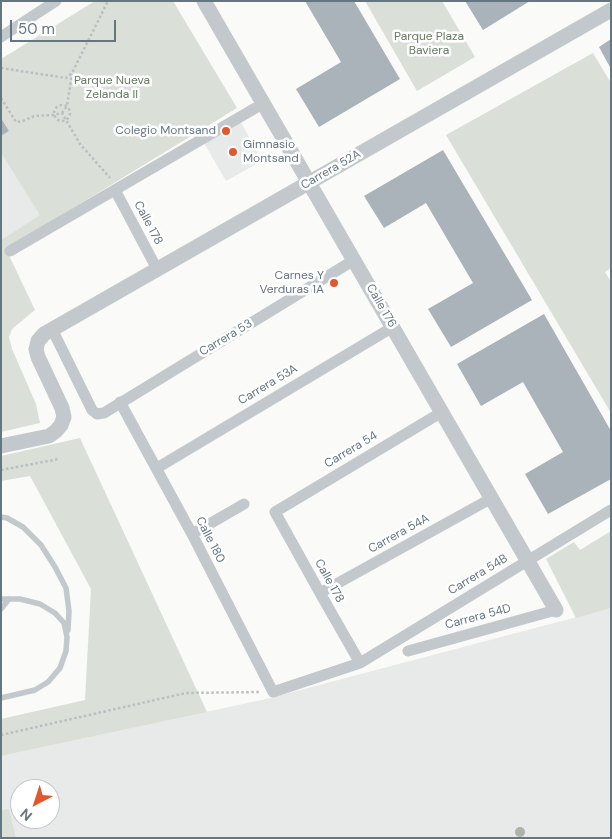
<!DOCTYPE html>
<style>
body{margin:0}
#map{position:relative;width:612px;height:839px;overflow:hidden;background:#fafaf8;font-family:"DM Sans",sans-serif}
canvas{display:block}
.frame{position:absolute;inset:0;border:2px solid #657683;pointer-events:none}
.north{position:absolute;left:10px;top:779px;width:50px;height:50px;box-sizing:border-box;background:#fff;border:1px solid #c1c8cd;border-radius:50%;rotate:220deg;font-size:14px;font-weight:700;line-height:20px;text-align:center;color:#657683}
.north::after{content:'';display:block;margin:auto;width:18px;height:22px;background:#e4572e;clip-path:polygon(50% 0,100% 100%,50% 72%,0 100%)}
.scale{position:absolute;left:10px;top:20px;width:106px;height:22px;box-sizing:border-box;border:2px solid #657683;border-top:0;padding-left:6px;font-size:15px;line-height:18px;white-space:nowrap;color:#657683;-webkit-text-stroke:4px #fff;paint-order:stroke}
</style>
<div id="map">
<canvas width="612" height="839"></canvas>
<div class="frame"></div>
<div class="north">N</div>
<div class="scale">50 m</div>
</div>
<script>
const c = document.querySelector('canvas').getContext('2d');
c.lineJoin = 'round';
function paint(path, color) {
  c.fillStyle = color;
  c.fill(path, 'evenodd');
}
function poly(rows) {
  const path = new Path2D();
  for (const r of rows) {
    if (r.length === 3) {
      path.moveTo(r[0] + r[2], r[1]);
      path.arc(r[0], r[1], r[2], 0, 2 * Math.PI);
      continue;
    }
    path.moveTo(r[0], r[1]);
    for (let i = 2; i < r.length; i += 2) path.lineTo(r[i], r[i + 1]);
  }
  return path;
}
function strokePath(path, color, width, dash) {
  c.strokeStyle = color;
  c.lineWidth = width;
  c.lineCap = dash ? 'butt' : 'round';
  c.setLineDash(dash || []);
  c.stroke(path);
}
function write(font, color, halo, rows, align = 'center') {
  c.font = font + ' "DM Sans",sans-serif';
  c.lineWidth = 5;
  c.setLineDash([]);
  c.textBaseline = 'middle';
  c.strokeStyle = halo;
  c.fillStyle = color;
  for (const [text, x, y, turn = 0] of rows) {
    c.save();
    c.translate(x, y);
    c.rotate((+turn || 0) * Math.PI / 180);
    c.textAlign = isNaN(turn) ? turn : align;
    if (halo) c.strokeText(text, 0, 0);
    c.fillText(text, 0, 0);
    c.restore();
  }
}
paint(poly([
 [241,122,262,161,226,181,204,143],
 [1,153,41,215,1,240],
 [611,608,611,838,1,838,1,756,266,699],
 [20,789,50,789,50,819,20,819]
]), '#e8e9e9');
paint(poly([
 [95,1,173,1,237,108,6,249,35,310,12,329,9,337,12,349,36,404,40,423,1,432,1,240,40,215,1,153,1,136,9,131,1,118,1,59],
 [365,1,442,1,475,57,417,91],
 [593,53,611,83,611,268,605,272,611,282,611,413,446,135],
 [80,438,207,712,1,756,1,719,85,700,91,589,30,476,1,481,1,456],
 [611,531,611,608,576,618,546,559,574,542,580,550],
 [9,809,16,838,1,838,1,810]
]), '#dadfd7');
paint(poly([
 [305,1,354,1,400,79,319,127,296,89,341,62],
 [465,1,530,1,483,30],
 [611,39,611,69,599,47],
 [1,118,9,131,1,136],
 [443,150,532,300,451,347,428,309,473,283,426,203,384,228,364,196],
 [544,314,611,431,611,479,548,514,525,474,563,452,523,382,481,406,457,364]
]), '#aab3b9');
strokePath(poly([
 [1,68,66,78,72,73,108,1],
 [1,98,16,122,23,121,34,116,53,115,62,113,80,144,110,178],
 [62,113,8],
 [62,113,67,106,72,74],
 [1,470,59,459],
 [1,735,186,693,259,692]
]), '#bbbfc2', 2.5, [2.5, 2.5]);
strokePath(poly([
 [1,517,7,518,23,527,41,545,55,567,66,588,69,611,68,630],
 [1,599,20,599,40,604,55,613,64,623,67,637,66,651,60,668,48,682,35,690,1,698],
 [1,609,9,599]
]), '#c3c8cc', 5.5);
strokePath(poly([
 [1,37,56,1],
 [115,190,157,269],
 [10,251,264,103],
 [52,329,92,410,97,414,104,413,354,260],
 [120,402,192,534,273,692,360,663,611,510],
 [157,468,393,327],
 [192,534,244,504],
 [320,593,492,498],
 [408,651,556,610],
 [360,663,320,593,275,512,442,412]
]), '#c3c8cc', 11);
strokePath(poly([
 [204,1,556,610],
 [1,446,49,436,56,431,61,425,64,417,62,408,38,357,36,349,38,341,44,334,611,10]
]), '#c3c8cc', 15);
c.fillStyle = '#aab4a7';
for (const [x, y] of [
 [520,832]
]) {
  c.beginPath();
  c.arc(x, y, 5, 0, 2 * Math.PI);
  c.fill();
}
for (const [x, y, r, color] of [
 [226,131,5,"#e4572e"],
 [233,152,5,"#e4572e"],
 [334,283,5,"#e4572e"]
]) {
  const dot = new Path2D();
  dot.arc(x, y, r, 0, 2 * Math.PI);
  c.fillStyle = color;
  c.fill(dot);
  strokePath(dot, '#fff', 2);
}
write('12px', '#687a64', '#fff', [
 ["Parque Plaza",429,37],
 ["Baviera",429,51],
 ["Parque Nueva",112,81],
 ["Zelanda II",112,95]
]);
write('12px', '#657683', '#fff', [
 ["Colegio Montsand",216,131],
 ["Gimnasio",243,145,"left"],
 ["Montsand",243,159,"left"],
 ["Carnes Y",324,276],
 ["Verduras 1A",324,290]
], 'right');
write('12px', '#657683', '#fff', [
 ["Carrera 52A",331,170,-30],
 ["Calle 178",148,223,62],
 ["Calle 176",381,306,60],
 ["Carrera 53",226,338,-31],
 ["Carrera 53A",268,385,-31],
 ["Carrera 54",351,450,-31],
 ["Carrera 54A",399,534,-29],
 ["Calle 180",210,540,63],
 ["Carrera 54B",478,575,-31],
 ["Calle 178",329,581,61],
 ["Carrera 54D",478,617,-15]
]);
</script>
